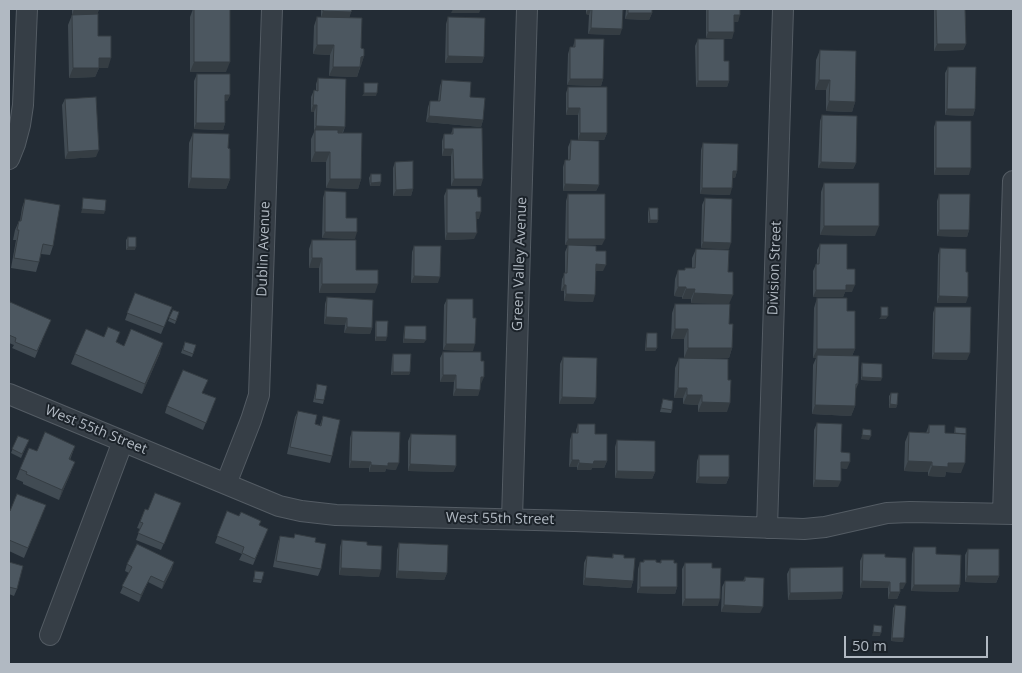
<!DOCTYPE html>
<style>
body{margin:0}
#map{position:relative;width:1022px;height:673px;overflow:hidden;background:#232c35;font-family:"Open Sans",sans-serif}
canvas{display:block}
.frame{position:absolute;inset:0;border:10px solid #b1b9c2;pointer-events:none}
.scale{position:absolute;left:844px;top:636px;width:144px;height:22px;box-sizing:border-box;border:2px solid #b1b9c2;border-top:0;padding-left:6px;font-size:15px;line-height:18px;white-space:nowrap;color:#b1b9c2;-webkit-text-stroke:4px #1c232a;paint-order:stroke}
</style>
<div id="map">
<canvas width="1022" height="673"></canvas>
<div class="frame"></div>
<div class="scale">50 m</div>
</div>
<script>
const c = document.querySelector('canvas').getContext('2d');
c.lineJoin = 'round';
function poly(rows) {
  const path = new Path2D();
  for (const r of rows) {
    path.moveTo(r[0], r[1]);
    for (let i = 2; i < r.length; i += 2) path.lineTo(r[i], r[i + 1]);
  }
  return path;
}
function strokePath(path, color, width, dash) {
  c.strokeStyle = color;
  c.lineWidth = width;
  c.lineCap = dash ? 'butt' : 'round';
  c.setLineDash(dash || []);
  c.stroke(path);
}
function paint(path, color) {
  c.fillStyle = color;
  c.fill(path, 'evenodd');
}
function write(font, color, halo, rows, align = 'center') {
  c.font = font + ' "Open Sans",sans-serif';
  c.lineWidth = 4;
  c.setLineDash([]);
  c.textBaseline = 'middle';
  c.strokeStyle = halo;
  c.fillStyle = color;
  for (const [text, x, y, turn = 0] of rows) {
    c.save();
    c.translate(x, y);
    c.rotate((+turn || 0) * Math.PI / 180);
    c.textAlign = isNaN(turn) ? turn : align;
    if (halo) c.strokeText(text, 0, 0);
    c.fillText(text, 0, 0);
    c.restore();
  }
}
const minor = poly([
 [9,159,15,144,20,125,23,105,27,9],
 [9,394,279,506,301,511,336,515,574,521,804,529,825,527,887,513,910,512,1013,514],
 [226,484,251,420,259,395,272,9],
 [1003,514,1013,181],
 [512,519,527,9],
 [767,528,783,9],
 [50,635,123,441]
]);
strokePath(minor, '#545c64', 22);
strokePath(minor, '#363e46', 20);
paint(poly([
 [72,9,99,9,97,15,98,36,108,68,99,68,95,77,69,78,68,25,72,15],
 [193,9,230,9,226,72,190,72,190,17],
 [321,9,352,9,349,18,364,56,357,77,329,76,330,55,313,54,314,26,317,17,321,17],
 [586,9,623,9,620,35,588,34,589,15,586,14],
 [626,9,652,9,652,13,649,20,625,19],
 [706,9,740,9,738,22,734,22,732,39,706,38],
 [934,9,965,9,966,44,963,50,934,51],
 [448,17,484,57,482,63,445,63,446,24],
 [575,39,603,79,601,86,567,85,568,54,570,47,573,47],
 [698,39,724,61,729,81,727,87,696,87,695,46],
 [820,50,855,102,852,112,826,111,826,90,815,90,816,60],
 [948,67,975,109,973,116,945,115,945,73],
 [197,74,230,95,227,101,225,101,225,123,223,130,194,129,194,81],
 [318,78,345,127,343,133,361,179,358,189,326,188,326,162,311,162,311,139,314,132,314,112,311,112,311,97,314,90,316,91,316,84],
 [442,80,470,97,483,120,481,127,426,122,428,107,430,101,438,101,440,86],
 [568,87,607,133,604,140,578,140,578,115,566,115,566,93],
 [65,99,96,157,65,159,62,105],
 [822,115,856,163,853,169,818,168,820,121],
 [936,121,969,175,934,175,934,127],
 [453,128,481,186,451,186,451,156,442,156,442,141,444,134,451,134],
 [193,133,230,179,226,189,188,188,189,143],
 [571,140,599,185,596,191,563,191,563,167,565,160,568,160,568,147],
 [703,143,737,171,735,178,732,178,730,195,700,194,701,150],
 [395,162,413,189,411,196,393,196,393,168],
 [371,174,380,186,370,186,369,178],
 [824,183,875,236,820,235,821,192],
 [447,189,479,219,476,219,474,239,445,240,444,196],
 [325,191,346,218,355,239,322,238,323,198],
 [568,194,602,245,575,245,596,251,603,271,596,271,593,302,564,301,564,291,561,291,562,279,565,273,565,252,568,245,565,245,566,201],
 [939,194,969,230,967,237,937,236,937,201],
 [705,198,729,249,701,248,702,205],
 [25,199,53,246,50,255,41,254,39,262,36,272,11,268,16,240,13,240,15,230,19,221,20,221,22,208],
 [649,208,658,220,657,223,648,223,648,212],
 [128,237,135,250,126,250,126,240],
 [312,240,356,270,375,293,319,293,319,268,309,268,309,249],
 [820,244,847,269,852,292,845,292,843,297,813,297,813,271,816,264,817,264,817,250],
 [414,246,438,283,411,283,412,252],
 [940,248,966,303,937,303,938,255],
 [696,249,728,272,729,324,732,348,729,358,684,358,684,339,671,339,672,313,675,304,724,304,691,303,691,299,682,299,682,297,674,296,675,279,678,270,685,270,685,268,692,268,692,258],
 [135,293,172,307,161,334,125,320],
 [327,297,372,328,370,334,344,333,345,325,324,324,325,304],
 [817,298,847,311,855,349,852,356,858,384,855,391,855,406,851,416,812,414,813,365,816,358,813,358,814,308],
 [447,299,473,351,443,350,444,305],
 [9,305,48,326,35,358,12,348,14,345,9,343],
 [935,307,967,360,932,359,933,313],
 [173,310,179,312,175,324,168,321],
 [376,321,386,341,375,341,375,324],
 [405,326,424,343,403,343,404,329],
 [647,333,657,348,655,351,645,351,646,336],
 [117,342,124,346,160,353,142,394,71,364,75,354],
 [185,342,196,345,192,357,181,353],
 [443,352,481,384,480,384,478,396,453,396,454,382,440,382,440,358],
 [393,354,410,372,409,375,391,375,392,358],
 [563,357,596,398,593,404,559,404,560,364],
 [679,358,727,412,698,412,698,405,683,404,683,398,674,398,675,368],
 [862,363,881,381,861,380,861,367],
 [317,384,324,400,323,404,313,402],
 [203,393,216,398,203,430,165,413,167,406],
 [891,393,897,405,896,408,889,408,889,396],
 [663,399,672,410,671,413,660,412],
 [298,411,315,424,320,425,323,416,332,456,330,463,287,454,295,417],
 [817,423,841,452,847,469,841,468,838,487,813,487,814,430],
 [578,424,595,434,607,461,604,468,592,468,591,470,577,470,577,467,569,467,570,440,572,433,576,433,576,430],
 [929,425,945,433,954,433,955,427,961,473,946,472,945,477,928,476,928,472,904,471,905,442,909,432,926,433],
 [352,431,396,470,386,469,385,472,369,472,369,468,349,468,350,438],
 [411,434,456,466,453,472,408,471,408,441],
 [18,436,29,440,21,458,11,453],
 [617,440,655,472,652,479,615,478,615,447],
 [75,446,70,460,71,472,59,500,23,484,23,482,16,479,20,469,37,451],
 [699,455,729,477,726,484,696,483,697,461],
 [145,509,148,510,178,510,161,550,136,540,140,529,137,528],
 [9,511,42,515,24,558,9,551],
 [227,511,259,525,265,536,253,565,239,560,242,554,215,543],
 [295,534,315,542,321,569,318,576,273,567,278,542,280,536,294,538],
 [342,540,367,545,379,577,339,575,340,547],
 [399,543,447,573,444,580,396,578,397,550],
 [914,547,960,585,958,592,911,591,912,554],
 [968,549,999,576,996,583,965,582,965,555],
 [613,554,624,558,633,581,631,588,583,585,584,563,587,556,612,558],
 [863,554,885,557,903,589,900,589,900,592,897,599,888,599,888,588,860,588,860,561],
 [644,560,660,563,661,560,677,587,675,594,637,593,638,569,640,562,643,562],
 [9,562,17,589,14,596,9,594],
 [685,563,718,606,682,606,682,569],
 [127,564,172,569,162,589,148,582,139,602,120,593,129,573,125,571],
 [790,568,843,592,841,599,788,600,787,574],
 [255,571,262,580,261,583,253,582],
 [745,577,760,613,721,612,722,587,725,581,743,581],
 [895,605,903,642,891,641,893,608]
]), '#414b53');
paint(poly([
 [74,9,99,9,97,16,72,15],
 [453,9,481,9,479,13,451,13],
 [588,9,591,9,589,15,586,14],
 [323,11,351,12,349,18,321,18],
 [628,13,652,13,649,20,625,19],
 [734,15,740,15,738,22,732,22],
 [591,28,622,29,620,35,588,34],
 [708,32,734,32,732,39,706,38],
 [937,44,966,44,963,50,934,51],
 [317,45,334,45,330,55,313,54],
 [364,56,361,66,361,57],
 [448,56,484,57,482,63,445,63],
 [99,58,111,58,108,68,99,68,95,77,69,78,73,68],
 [194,62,230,62,226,72,190,72],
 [333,67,360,67,357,77,329,76],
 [570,79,603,79,601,86,567,85],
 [819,80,830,80,826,90,815,90],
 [698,81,729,81,727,87,696,87],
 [364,93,377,93,376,96,362,96],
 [225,95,230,95,227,101,223,101],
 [829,101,855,102,852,112,826,111],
 [313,105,317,105,314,112,311,112],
 [568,108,580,108,578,115,566,115],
 [947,109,975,109,973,116,945,115],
 [429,116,483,120,481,127,426,122],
 [196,123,225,123,223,130,194,129],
 [316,126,345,127,342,133,315,130,314,132],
 [580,133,607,133,604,140,578,140],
 [444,149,453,149,451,156,442,156],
 [99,150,96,157,65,159,68,152],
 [315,152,330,152,326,162,311,162],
 [821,162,856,163,853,169,818,168],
 [936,168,971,168,969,175,934,175],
 [733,171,737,171,735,178,730,178],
 [191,178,230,179,226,189,188,188],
 [330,179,361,179,358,189,326,188],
 [454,179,483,179,481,186,451,186],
 [381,182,380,186,370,186,371,183],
 [565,184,599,185,596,191,563,191],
 [702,188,732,188,730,195,700,194],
 [413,189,411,196,393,196,396,190],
 [82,209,105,211,104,214,81,213],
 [476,212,481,212,479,219,474,219],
 [650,220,658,220,657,223,648,223],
 [824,226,879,226,875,236,820,235],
 [939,230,969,230,967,237,937,236],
 [325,232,357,232,355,239,322,238],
 [447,233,477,233,474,239,445,240],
 [568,239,605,239,602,245,565,245],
 [703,242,731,243,729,249,701,248],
 [128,247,136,247,135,250,126,250],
 [312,258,322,258,319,268,309,268],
 [596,264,606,265,603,271,594,271],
 [414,276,440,277,438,283,411,283],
 [322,284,378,284,375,293,319,293],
 [564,285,566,285,564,291,561,291],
 [846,285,855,285,852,292,845,292,843,297,813,297,816,290],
 [678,287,686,287,682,297,674,296],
 [686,289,695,289,691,299,682,299],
 [694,293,733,295,729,304,691,303],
 [566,294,595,295,593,302,564,301],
 [939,296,968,297,966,303,937,303],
 [881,316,888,316,886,319,879,319],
 [326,317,347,318,345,325,324,324],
 [347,327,372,328,370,334,344,333],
 [675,329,688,329,684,339,671,339],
 [376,337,387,337,386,341,375,341],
 [404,339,426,340,424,343,403,343],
 [163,343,160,353,142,394,145,384],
 [446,344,475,344,473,351,443,350],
 [646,348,657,348,655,351,645,351],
 [688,348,732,348,729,358,684,358],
 [817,349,855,349,851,358,817,355,816,358,813,358],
 [934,353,970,353,967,360,932,359],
 [393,372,410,372,409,375,391,375],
 [443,375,456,375,454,382,440,382],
 [481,377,484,377,481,384,478,384],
 [862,377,882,378,881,381,861,380],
 [678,388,687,388,683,398,674,398],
 [456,389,480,390,478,396,453,396],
 [687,395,702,395,698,405,683,404],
 [562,397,596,398,593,404,559,404],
 [702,402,730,403,727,412,698,412],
 [890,404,897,405,896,408,889,408],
 [815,405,855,406,851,416,812,414],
 [862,435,871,436,869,440,861,439],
 [572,460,579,460,577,467,569,467],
 [351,461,371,462,369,468,349,468],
 [594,461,607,461,604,468,592,468,591,470,577,470,579,463],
 [908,461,932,462,928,472,904,471],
 [75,462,71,472,59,500,62,490],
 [841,462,850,462,847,469,839,468],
 [388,463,399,463,396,470,386,469,385,472,369,472,371,465],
 [948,463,965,463,961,473,946,472,945,477,928,476,932,466],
 [410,464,456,466,453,472,408,471],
 [617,471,655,472,652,479,615,478],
 [699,477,729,477,726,484,696,483],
 [815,480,841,481,838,487,813,487],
 [174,562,172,569,162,589,164,582],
 [341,568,381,570,379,577,339,575],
 [398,571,447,573,444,580,396,578],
 [151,576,148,582,139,602,141,595],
 [967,576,999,576,996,583,965,582],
 [585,578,633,581,631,588,583,585],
 [862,581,890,582,888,588,860,588],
 [900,583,906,583,903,589,898,589],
 [914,585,960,585,958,592,911,591],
 [640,587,677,587,675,594,637,593],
 [843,592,841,599,788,600,790,593],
 [890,592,900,592,897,599,888,599],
 [685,599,720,599,718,606,682,606],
 [724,605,763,607,760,613,721,612],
 [873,632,881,633,880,636,872,636],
 [892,638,904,638,903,642,891,641]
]), '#353d43');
const building = poly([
 [194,9,230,9,230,62,194,62,194,9],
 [323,9,352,9,351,12,323,11,323,9],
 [592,9,623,9,622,29,591,28,592,9],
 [628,9,652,9,652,13,628,13,628,9],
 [708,9,740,9,740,15,734,15,734,32,708,32,708,9],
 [936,9,965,9,966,44,937,44,936,9],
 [98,14,98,36,111,36,111,58,99,58,99,68,73,68,72,15,98,14],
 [317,17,362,18,361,48,364,49,364,56,361,57,360,67,333,67,334,45,317,45,317,17],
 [448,17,485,18,484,57,448,56,448,17],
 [575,39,604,39,603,79,570,79,570,47,575,47,575,39],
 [698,39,724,39,724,61,729,61,729,81,698,81,698,39],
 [820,50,856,51,855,102,829,101,830,80,819,80,820,50],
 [948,67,976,67,975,109,947,109,948,67],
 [197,74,230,74,230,95,225,95,225,123,196,123,197,74],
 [318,78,346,79,345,127,316,126,317,105,313,105,314,90,318,91,318,78],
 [442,80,471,82,470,97,485,98,483,120,429,116,430,101,440,101,442,80],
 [364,83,378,83,377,93,364,93,364,83],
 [568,87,607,87,607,133,580,133,580,108,568,108,568,87],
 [96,97,99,150,68,152,65,99,96,97],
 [822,115,857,116,856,163,821,162,822,115],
 [936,121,971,121,971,168,936,168,936,121],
 [453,128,482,128,483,179,454,179,453,149,444,149,444,134,453,134,453,128],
 [315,130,338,130,338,133,362,133,361,179,330,179,330,152,315,152,315,130],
 [193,133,229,134,228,148,230,149,230,179,191,178,193,133],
 [571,140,599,141,599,185,565,184,565,160,570,160,571,140],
 [703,143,738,144,737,171,733,171,732,188,702,188,703,143],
 [413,161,413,189,396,190,395,162,413,161],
 [371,174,381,174,381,182,371,183,371,174],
 [824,183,879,183,879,226,824,226,824,183],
 [447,189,477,189,478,197,481,197,481,212,476,212,477,233,447,233,447,189],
 [325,191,346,192,346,218,357,218,357,232,325,232,325,191],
 [568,194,605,194,605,239,568,239,568,194],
 [939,194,970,194,969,230,939,230,939,194],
 [83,198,106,200,105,211,82,209,83,198],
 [705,198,732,199,731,243,703,242,705,198],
 [25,199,60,205,53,246,43,244,39,262,14,258,19,230,17,230,19,221,21,221,25,199],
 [649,208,658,208,658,220,650,220,649,208],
 [128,237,136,237,136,247,128,247,128,237],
 [312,240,356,240,356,270,378,270,378,284,322,284,322,258,312,258,312,240],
 [820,244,847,244,847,269,855,269,855,285,846,285,846,290,816,290,816,264,819,264,820,244],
 [568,245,596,246,596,251,606,251,606,265,596,264,595,295,566,294,566,285,564,285,564,273,567,273,568,245],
 [414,246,441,246,440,277,414,276,414,246],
 [940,248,966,249,966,272,968,272,968,297,939,296,940,248],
 [696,249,729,250,728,272,733,272,733,295,694,293,695,289,686,289,686,287,678,287,678,270,685,270,685,268,695,268,696,249],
 [135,293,172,307,164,327,127,313,135,293],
 [327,297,373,300,372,328,347,327,347,318,326,317,327,297],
 [817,298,847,298,847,311,855,311,855,349,817,349,817,298],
 [447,299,473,299,473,318,476,318,475,344,446,344,447,299],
 [10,302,51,320,37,351,15,342,16,338,9,335,9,305,10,302],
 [675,304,730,304,729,324,733,324,732,348,688,348,688,329,675,329,675,304],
 [881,307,888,307,888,316,881,316,881,307],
 [935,307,971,307,970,353,934,353,935,307],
 [173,310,179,312,176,321,169,318,173,310],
 [376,321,388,321,387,337,376,337,376,321],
 [405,326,426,326,426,340,404,339,405,326],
 [108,327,120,332,116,342,124,346,131,329,163,343,145,384,75,354,86,329,104,337,108,327],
 [647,333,657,333,657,348,646,348,647,333],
 [185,342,196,345,193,354,183,350,185,342],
 [443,352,481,352,481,361,484,361,484,377,481,377,480,390,456,389,456,375,443,375,443,352],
 [393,354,411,354,410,372,393,372,393,354],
 [817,355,859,356,858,384,856,384,855,406,815,405,817,355],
 [563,357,597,358,596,398,562,397,563,357],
 [679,358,728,359,728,380,731,380,730,403,702,402,702,395,687,395,687,388,678,388,679,358],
 [862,363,882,364,882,378,862,377,862,363],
 [183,370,208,380,202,393,216,398,206,423,167,406,183,370],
 [317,384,327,386,324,400,315,399,317,384],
 [891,393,898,393,897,405,890,404,891,393],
 [663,399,673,401,672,410,661,408,663,399],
 [298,411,317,415,315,424,321,426,323,416,340,420,332,456,290,447,298,411],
 [817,423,842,424,841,452,850,453,850,462,841,462,841,481,815,480,817,423],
 [578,424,595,424,595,434,607,434,607,461,594,461,593,464,579,463,579,460,572,460,572,433,578,433,578,424],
 [929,425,945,425,945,433,966,434,965,463,948,463,948,467,932,466,932,462,908,461,909,432,929,433,929,425],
 [955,427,966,428,966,434,955,433,955,427],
 [863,429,871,430,871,436,862,435,863,429],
 [352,431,400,432,399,463,388,463,388,466,371,465,371,462,351,461,352,431],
 [45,432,75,446,69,459,75,462,62,490,26,474,27,472,20,469,29,448,37,451,45,432],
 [411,434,456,435,456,466,410,464,411,434],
 [18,436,29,440,22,454,12,449,18,436],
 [617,440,655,441,655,472,617,471,617,440],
 [699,455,729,455,729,477,699,477,699,455],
 [155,493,181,503,164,544,138,533,143,523,140,522,145,509,148,510,155,493],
 [17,494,46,505,28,548,9,540,9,511,10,511,17,494],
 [227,511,239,516,241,512,261,521,259,525,268,529,255,559,242,553,244,547,217,536,227,511],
 [295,534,316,538,315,542,326,544,321,569,276,561,280,536,294,538,295,534],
 [342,540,367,542,367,545,382,546,381,570,341,568,342,540],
 [399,543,448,545,447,573,398,571,399,543],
 [137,544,174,562,164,582,151,576,141,595,122,586,132,567,127,564,137,544],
 [914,547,936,547,936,554,961,555,960,585,914,585,914,547],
 [968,549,999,549,999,576,967,576,968,549],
 [613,554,624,555,624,558,635,558,633,581,585,578,587,556,613,558,613,554],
 [863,554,885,554,885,557,906,558,906,583,900,583,900,592,890,592,890,582,862,581,863,554],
 [644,560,656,560,656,562,661,563,661,560,674,560,674,563,677,563,677,587,640,587,640,562,644,562,644,560],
 [9,562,23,566,17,589,9,587,9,562],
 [685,563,712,563,712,568,721,568,720,599,685,599,685,563],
 [843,567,843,592,790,593,790,568,843,567],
 [255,571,264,572,262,580,254,579,255,571],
 [745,577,764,578,763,607,724,605,725,581,745,581,745,577],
 [895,605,906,606,904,638,892,638,895,605],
 [874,625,882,626,881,633,873,632,874,625]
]);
paint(building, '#4c5760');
strokePath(building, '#353d43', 1);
write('14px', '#b1b9c2', '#1c232a', [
 ["Dublin Avenue",264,249,-88],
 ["Green Valley Avenue",520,264,-88],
 ["Division Street",775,268,-88],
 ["West 55th Street",96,430,22],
 ["West 55th Street",500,519,1]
]);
</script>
